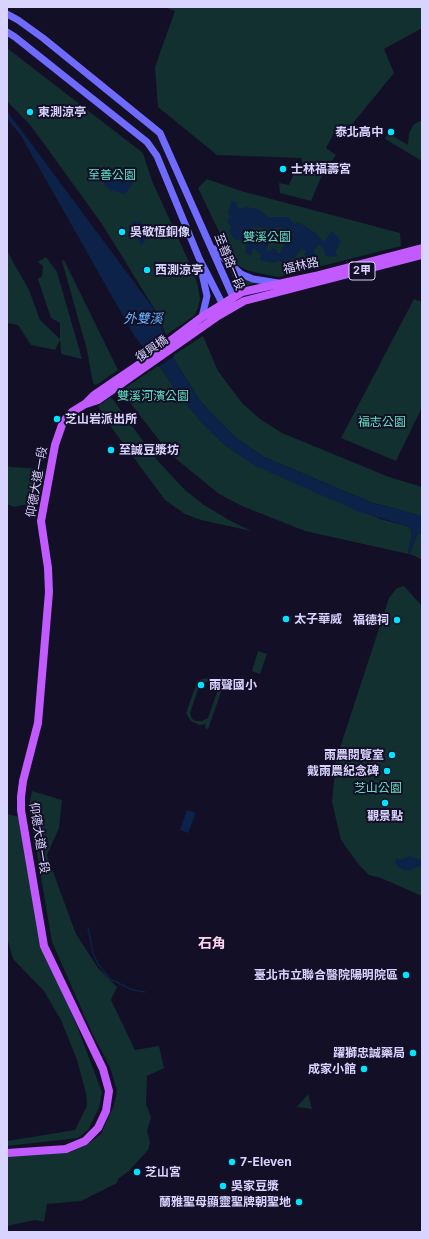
<!DOCTYPE html>
<meta charset="utf-8">
<style>
body{margin:0}
#map{position:relative;width:429px;height:1239px;overflow:hidden;background:#130f26;font-family:Inter,sans-serif}
canvas{display:block}
.frame{position:absolute;inset:0;border:8px solid #d9d4ff;pointer-events:none}
</style>
<div id="map">
<canvas width="429" height="1239"></canvas>
<div class="frame"></div>
</div>
<script>
const c = document.querySelector('canvas').getContext('2d');
c.lineJoin = 'round';
function paint(path, color) {
  c.fillStyle = color;
  c.fill(path, 'evenodd');
}
function poly(rows) {
  const path = new Path2D();
  for (const r of rows) {
    path.moveTo(r[0], r[1]);
    for (let i = 2; i < r.length; i += 2) path.lineTo(r[i], r[i + 1]);
  }
  return path;
}
function strokePath(path, color, width, dash) {
  c.strokeStyle = color;
  c.lineWidth = width;
  c.lineCap = dash ? 'butt' : 'round';
  c.setLineDash(dash || []);
  c.stroke(path);
}
function write(font, color, halo, rows, align = 'center') {
  c.font = font + ' Inter,"Noto Sans TC",sans-serif';
  c.lineWidth = 4;
  c.setLineDash([]);
  c.textBaseline = 'middle';
  c.strokeStyle = halo;
  c.fillStyle = color;
  for (const [text, x, y, turn = 0] of rows) {
    c.save();
    c.translate(x, y);
    c.rotate((+turn || 0) * Math.PI / 180);
    c.textAlign = isNaN(turn) ? turn : align;
    if (halo) c.strokeText(text, 0, 0);
    c.fillText(text, 0, 0);
    c.restore();
  }
}
paint(poly([
 [164,7,422,7,422,28,384,49,394,73,344,134,335,131,326,148,336,155,321,177,311,201,280,193,279,183,289,185,297,166,303,166,301,158,217,155,158,107,155,67,175,11],
 [7,48,143,153,152,181,195,275,198,287,200,299,198,308,195,315,166,335,157,313,102,224,31,126,7,101],
 [422,120,422,161,385,139,388,133,408,145,409,133,414,124],
 [207,179,241,191,400,233,401,246,278,277,249,271,239,266,226,246,198,188],
 [7,251,29,290,40,320,60,339,60,323,51,318,38,279,42,276,43,266,38,262,46,257,57,272,82,359,61,354,60,340,55,350,31,345,18,325,7,323],
 [64,260,118,370,98,384,95,385,93,383,87,350,62,261],
 [230,269,243,278,255,283,237,289],
 [414,299,422,302,422,407,396,461,341,438],
 [203,336,218,371,242,403,260,419,282,433,389,477,422,487,422,516,370,502,264,457,235,437,200,401,172,356],
 [159,365,174,388,202,423,226,446,380,519,407,526,411,529,412,534,408,553,410,553,417,535,422,532,422,560,413,555,305,531,242,506,219,494,169,453,121,391],
 [111,397,157,460,185,490,204,505,229,520,251,531,201,520,185,514,165,500,109,424,98,406],
 [7,465,10,467,45,469,38,505,29,504,14,507,7,504],
 [404,586,422,606,422,896,381,878,369,875,360,866,341,840,332,802,336,760,389,598,397,588],
 [258,651,267,654,260,674,252,671],
 [210,678,218,685,221,679,225,681,208,729,205,728,206,724,199,725,191,721,186,713,197,682,202,679],
 [205,682,210,682,214,685,217,692,208,718,202,721,196,721,192,719,190,713,200,684],
 [32,791,62,800,59,828,47,855,63,899,76,934,98,968,117,987,111,1000,135,1050,159,1046,164,1068,147,1076,146,1104,151,1117,147,1131,150,1142,148,1150,129,1171,118,1179,117,1183,81,1201,47,1204,44,1222,35,1220,7,1226,7,1155,71,1152,89,1143,101,1134,114,1105,117,1091,110,1067,92,1033,52,942,29,806],
 [7,814,20,817,44,950,77,1026,102,1092,99,1108,88,1130,78,1138,7,1146,7,1141,75,1130,87,1106,86,1093,77,1060,61,1020,44,991,13,959,7,937],
 [308,1094,312,1109,297,1107]
]), '#12302f');
paint(poly([
 [7,111,157,313,172,356,200,401,235,437,264,457,370,502,422,516,422,532,417,535,410,554,408,553,412,534,411,529,407,526,360,512,255,466,226,446,202,423,174,388,159,365,135,337,20,134,7,119],
 [112,172,121,173,133,183,125,194,110,190,104,184,104,178],
 [231,201,236,202,238,209,247,207,257,209,269,217,288,217,292,222,295,224,298,222,314,232,323,241,326,240,329,234,333,231,341,242,335,252,338,256,331,257,325,255,324,249,319,245,314,250,314,253,316,254,314,260,307,260,304,254,306,251,301,248,300,252,298,253,296,257,282,262,278,261,274,263,260,260,261,254,257,252,255,248,251,251,253,254,249,255,245,253,247,242,234,239,229,231,231,227,227,222,229,217,232,217,228,214],
 [253,227,272,229,280,227,294,234,291,240,287,240,280,253,277,253,276,249,273,248,269,251,266,250,268,245,266,243,253,239,254,235,251,228],
 [132,221,141,222,147,229,147,238,141,246],
 [187,810,196,813,188,833,180,830],
 [410,856,420,859,422,865,409,870,404,870,398,867,395,862,397,858,400,860]
]), '#0c2248');
paint(poly([
 [167,336,174,356,158,367,145,352]
]), '#130f26');
strokePath(poly([
 [88,928,93,953,98,964,110,979,133,990,145,992]
]), '#0c2248', 1.5);
strokePath(poly([
 [7,14,18,20,43,38,160,133,233,297,232,302],
 [7,32,15,37,147,142,157,156,199,258,222,303,227,306],
 [214,249,241,274,253,279,278,283],
 [200,264,207,296,202,317]
]), '#6f6bff', 7);
strokePath(poly([
 [86,404,98,400,218,316,244,301,422,255],
 [7,1153,66,1149,85,1141,98,1128,106,1111,109,1091,103,1069,44,946,21,810,21,797,23,781,38,723,49,592,48,568,41,521,55,445,63,422,72,412,85,404,94,395,141,363,202,317,242,292,315,276,422,248]
]), '#c25bff', 8);
for (const [x, y, r, color] of [
 [30,112,4,"#00e5ff"],
 [391,132,4,"#00e5ff"],
 [283,169,4,"#00e5ff"],
 [122,232,4,"#00e5ff"],
 [147,270,4,"#00e5ff"],
 [57,419,4,"#00e5ff"],
 [111,450,4,"#00e5ff"],
 [286,619,4,"#00e5ff"],
 [397,620,4,"#00e5ff"],
 [201,685,4,"#00e5ff"],
 [392,755,4,"#00e5ff"],
 [387,771,4,"#00e5ff"],
 [385,803,4,"#00e5ff"],
 [406,975,4,"#00e5ff"],
 [413,1053,4,"#00e5ff"],
 [364,1069,4,"#00e5ff"],
 [232,1162,4,"#00e5ff"],
 [137,1172,4,"#00e5ff"],
 [223,1186,4,"#00e5ff"],
 [299,1202,4,"#00e5ff"]
]) {
  const dot = new Path2D();
  dot.arc(x, y, r, 0, 2 * Math.PI);
  c.fillStyle = color;
  c.fill(dot);
  strokePath(dot, '#130f26', 1.5);
}
for (const [x, y, w] of [
 [362,271,26]
]) {
  const box = new Path2D();
  box.roundRect(x - w / 2, y - 9, w, 18, 3);
  c.fillStyle = '#130f26';
  c.fill(box);
  strokePath(box, '#d9d4ff', 1);
}
write('bold 11px', '#d9d4ff', null, [
 ["2甲",362,271]
]);
write('bold 12px', '#d9d4ff', '#130f26', [
 ["東測涼亭",38,112],
 ["泰北高中",383,132,"right"],
 ["士林福壽宮",291,169],
 ["吳敬恆銅像",130,232],
 ["西測涼亭",155,270],
 ["芝山岩派出所",65,419],
 ["至誠豆漿坊",119,450],
 ["太子華威",294,619],
 ["福德祠",389,620,"right"],
 ["雨聲國小",209,685],
 ["雨農閱覽室",384,755,"right"],
 ["戴雨農紀念碑",379,771,"right"],
 ["觀景點",385,816,"center"],
 ["臺北市立聯合醫院陽明院區",398,975,"right"],
 ["躍獅忠誠藥局",405,1053,"right"],
 ["成家小館",356,1069,"right"],
 ["7-Eleven",240,1162],
 ["芝山宮",145,1172],
 ["吳家豆漿",231,1186],
 ["蘭雅聖母顯靈聖牌朝聖地",291,1202,"right"]
], 'left');
write('12px', '#5fe0c0', '#130f26', [
 ["至善公園",112,175],
 ["雙溪公園",267,237],
 ["雙溪河濱公園",153,396],
 ["福志公園",382,422],
 ["芝山公園",378,788]
]);
write('12px', '#d9d4ff', '#130f26', [
 ["至善路一段",229,262,68],
 ["福林路",301,266,-13],
 ["復興橋",152,349,-35],
 ["仰德大道一段",37,482,-80],
 ["仰德大道一段",39,838,81]
]);
write('italic 13px', '#62b6ff', '#130f26', [
 ["外雙溪",143,319]
]);
write('bold 14px', '#ffd6f0', '#130f26', [
 ["石角",212,944]
]);
</script>
